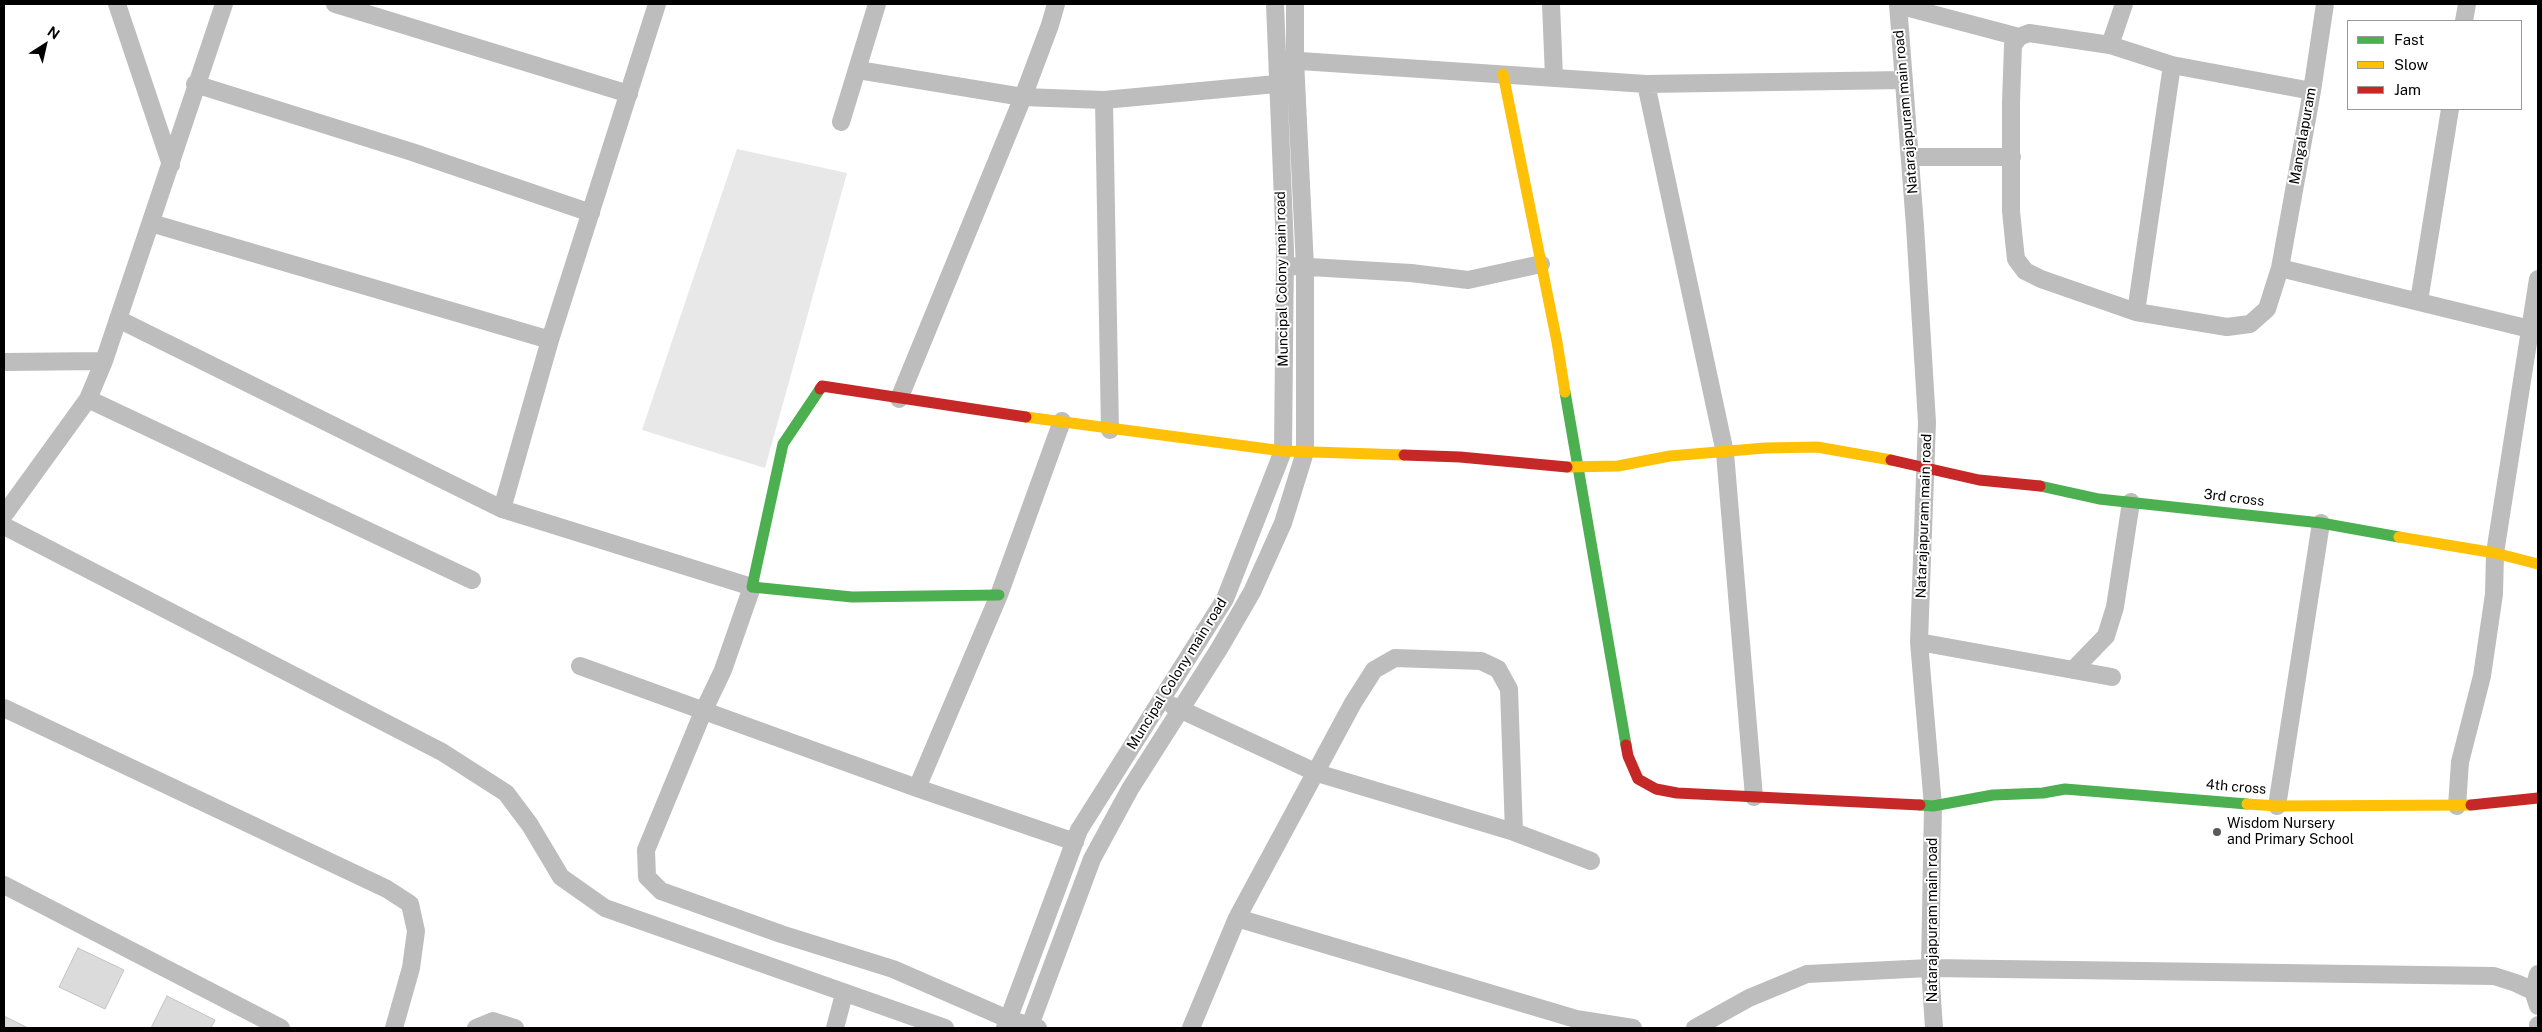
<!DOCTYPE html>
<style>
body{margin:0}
#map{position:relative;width:2542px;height:1032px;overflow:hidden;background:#fff;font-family:"Public Sans",sans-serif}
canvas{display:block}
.frame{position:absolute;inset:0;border:5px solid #000;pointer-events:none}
.legend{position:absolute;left:2347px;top:20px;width:175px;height:90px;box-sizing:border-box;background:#fff;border:1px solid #999;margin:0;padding:6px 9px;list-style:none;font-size:15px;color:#000}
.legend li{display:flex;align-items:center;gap:10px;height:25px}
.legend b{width:25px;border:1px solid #999}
.north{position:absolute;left:20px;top:20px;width:50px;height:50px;-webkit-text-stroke:4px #fff;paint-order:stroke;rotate:35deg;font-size:14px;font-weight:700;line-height:20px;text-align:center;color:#000}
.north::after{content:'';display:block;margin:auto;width:18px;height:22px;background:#000;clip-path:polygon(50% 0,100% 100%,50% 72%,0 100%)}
</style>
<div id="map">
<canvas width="2542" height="1032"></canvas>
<div class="frame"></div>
<ul class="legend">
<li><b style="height:6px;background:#4caf50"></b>Fast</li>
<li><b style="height:6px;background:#ffc107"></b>Slow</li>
<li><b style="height:6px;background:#c62828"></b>Jam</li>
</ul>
<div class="north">N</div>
</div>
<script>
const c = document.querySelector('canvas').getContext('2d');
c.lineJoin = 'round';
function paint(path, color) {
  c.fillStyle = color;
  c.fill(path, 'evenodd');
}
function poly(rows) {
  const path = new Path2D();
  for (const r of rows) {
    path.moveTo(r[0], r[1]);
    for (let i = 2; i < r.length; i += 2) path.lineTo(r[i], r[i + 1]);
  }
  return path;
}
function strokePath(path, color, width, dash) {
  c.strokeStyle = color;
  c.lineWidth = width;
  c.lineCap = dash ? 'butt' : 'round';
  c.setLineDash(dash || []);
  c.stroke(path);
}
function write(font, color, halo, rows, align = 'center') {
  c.font = font + ' "Public Sans",sans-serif';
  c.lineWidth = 4;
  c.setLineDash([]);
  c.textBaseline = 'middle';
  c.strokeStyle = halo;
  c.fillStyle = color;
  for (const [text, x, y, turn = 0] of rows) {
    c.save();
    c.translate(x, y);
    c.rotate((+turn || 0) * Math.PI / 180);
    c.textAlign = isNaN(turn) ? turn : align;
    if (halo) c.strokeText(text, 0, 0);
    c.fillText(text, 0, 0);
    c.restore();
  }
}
paint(poly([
 [737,149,847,173,765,468,642,430]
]), '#e8e8e8');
const building = poly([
 [78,948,124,970,105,1009,59,987,78,948],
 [167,996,215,1020,211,1028,151,1028,167,996],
 [4,1016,28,1028,4,1028,4,1016]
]);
paint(building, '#dbdbdb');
strokePath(building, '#c3c3c3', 1);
strokePath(poly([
 [117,4,171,165],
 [335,4,629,94],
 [1551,4,1554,77],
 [1898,4,1915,226,1927,422,1919,642,1933,806,1930,968,1934,1028],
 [2124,4,2110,45,2172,65,2136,312,2227,327,2250,324,2267,309,2280,268,2538,331],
 [1898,5,2019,37],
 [2464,21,2467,4],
 [2110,45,2029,33,2019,37,2013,45,2011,102,2011,211,2014,241,2016,259,2025,271,2041,279,2136,312],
 [1285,60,1646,84,1904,80],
 [2172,65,2312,91],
 [858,70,1023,97,1104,100],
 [195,84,412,152,591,213],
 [1646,84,1725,453,1754,797],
 [841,122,877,4],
 [1910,157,2012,157],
 [151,223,550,340],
 [1293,266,1411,273,1468,280,1541,264],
 [2280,268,2312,91,2325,4],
 [2419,301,2450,109],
 [118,319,502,509,752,587,723,670,703,712,646,850,647,877,661,891,781,934,893,969,1008,1019,1038,1028],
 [4,362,104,361],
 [88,399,472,580],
 [899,399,1023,97,1050,25,1056,4],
 [1110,430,1104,100,1276,84],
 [502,509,550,340,657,4],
 [4,515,88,399,104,361,224,4],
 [4,526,442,752,506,793,530,825,561,877,605,908,945,1028],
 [1919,642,2112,677],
 [580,666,917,788,1075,842],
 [2073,670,2106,636,2115,607,2131,502],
 [1173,706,1317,773,1514,832,1591,861],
 [4,708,387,889,410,904,416,931,411,968,394,1028],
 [917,788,999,595,1062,421],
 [2277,806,2321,523],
 [2457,806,2460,762,2482,676,2494,594,2495,553,2538,279],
 [4,885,281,1028],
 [1237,918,1353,703,1374,670,1395,658,1481,661,1498,669,1509,689,1514,832],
 [2533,991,2538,974],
 [476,1028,493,1021,515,1028],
 [835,1028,844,994],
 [1005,1028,1079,830,1225,599,1283,451,1285,249,1275,4],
 [1029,1028,1092,859,1130,789,1219,649,1252,592,1283,523,1305,452,1305,267,1295,60,1295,4],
 [1191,1028,1237,918,1576,1019,1633,1028],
 [1695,1028,1749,998,1807,974,1930,968,2494,976,2516,983,2533,991,2538,1006],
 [2538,1028,2538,1025]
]), '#bdbdbd', 18);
strokePath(poly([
 [820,389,783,444,752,587,852,597,999,595],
 [1565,392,1626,745],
 [2040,486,2099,499,2321,523,2399,537],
 [1920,805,1933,806,1993,795,2043,793,2065,789,2247,804]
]), '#4caf50', 11);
strokePath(poly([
 [1503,74,1557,342,1565,392],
 [1026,417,1283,451,1404,455],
 [1567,467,1618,466,1670,456,1765,448,1817,447,1891,460],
 [2399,537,2495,553,2538,564],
 [2247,804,2277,806,2471,805]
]), '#ffc107', 11);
strokePath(poly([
 [820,389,822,386,1026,417],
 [1404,455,1460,457,1567,467],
 [1891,460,1979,480,2040,486],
 [1626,745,1628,756,1638,779,1656,789,1677,793,1920,805],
 [2471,805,2538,798]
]), '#c62828', 11);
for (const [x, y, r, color] of [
 [2217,832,5,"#595959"]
]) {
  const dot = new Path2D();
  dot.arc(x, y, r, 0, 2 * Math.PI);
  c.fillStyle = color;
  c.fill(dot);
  strokePath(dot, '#fff', 2);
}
write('14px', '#000', '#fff', [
 ["Natarajapuram main road",1906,112,-95],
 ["Mangalapuram",2303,136,-80],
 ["Muncipal Colony main road",1282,279,-91],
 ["3rd cross",2234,498,7],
 ["Natarajapuram main road",1924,516,-88],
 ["Muncipal Colony main road",1177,674,-58],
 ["4th cross",2236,787,5],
 ["Natarajapuram main road",1933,920,-90]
]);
write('14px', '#000', '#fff', [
 ["Wisdom Nursery",2227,824],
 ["and Primary School",2227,840]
], 'left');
</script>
